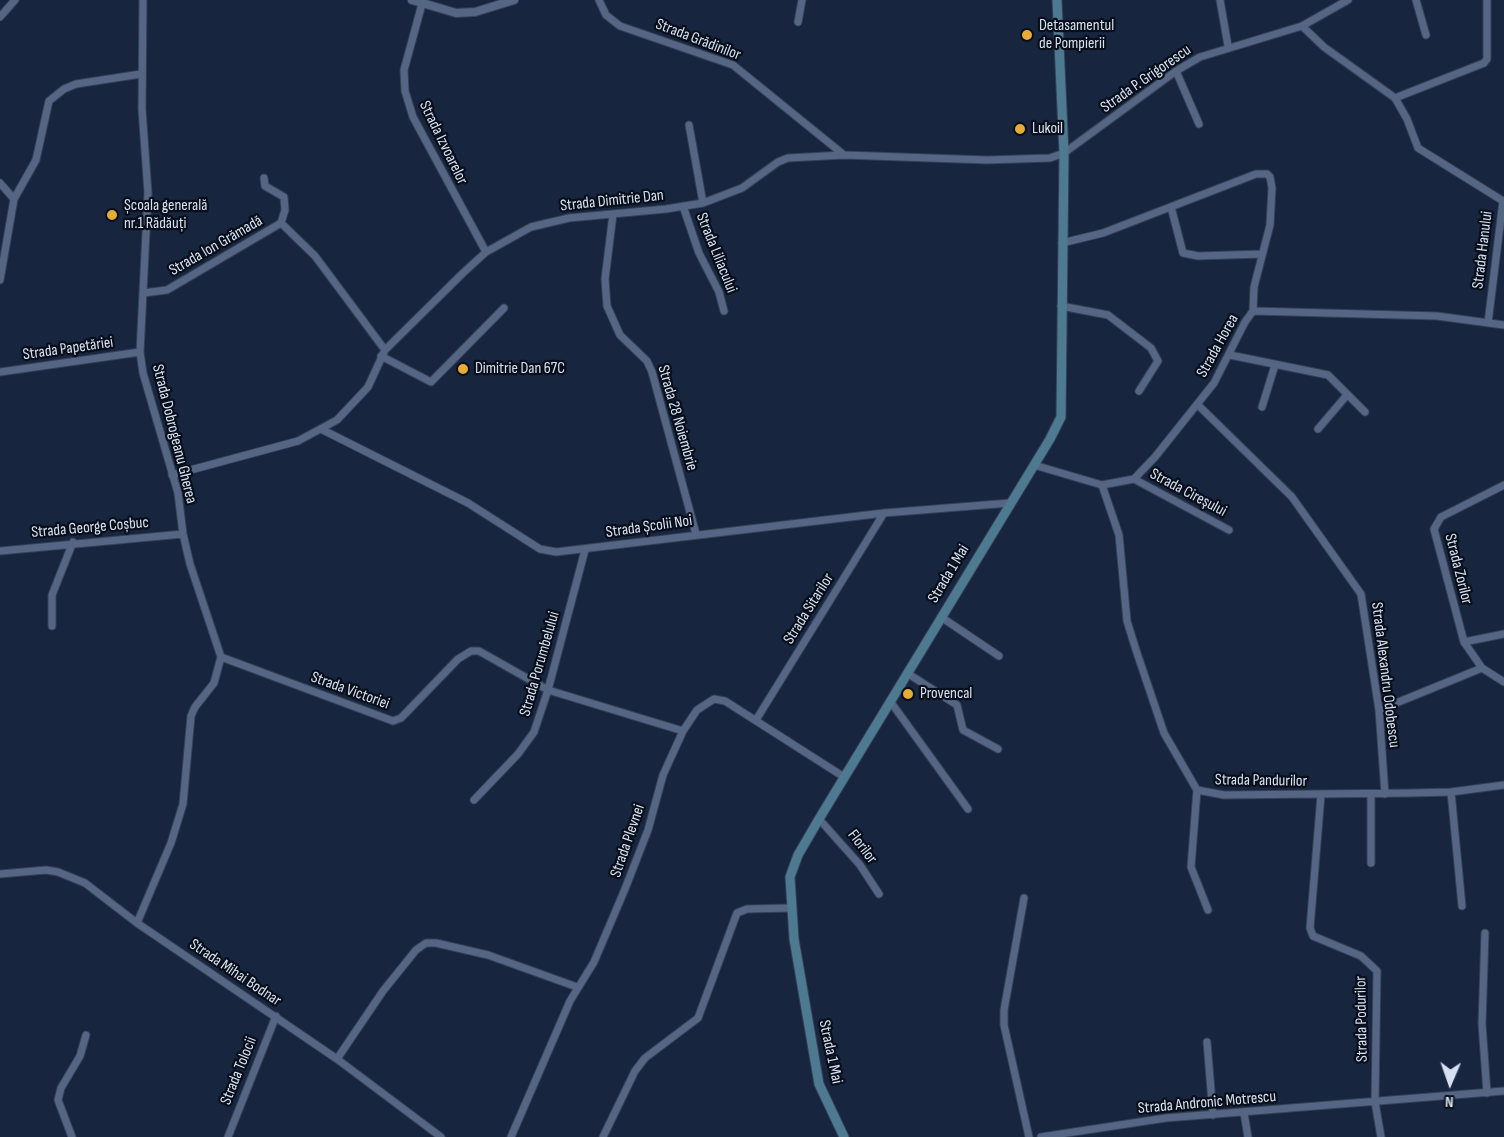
<!DOCTYPE html>
<meta charset="utf-8">
<style>
body{margin:0}
#map{position:relative;width:1504px;height:1137px;overflow:hidden;background:#17253f;font-family:"Sofia Sans Condensed",sans-serif}
canvas{display:block}
.north{position:absolute;left:1420px;top:1053px;width:60px;height:60px;-webkit-text-stroke:4px #080f1a;paint-order:stroke;rotate:182deg;font-size:16px;font-weight:700;line-height:24px;text-align:center;color:#d6e0f1}
.north::after{content:'';display:block;margin:auto;width:21px;height:27px;background:#d6e0f1;clip-path:polygon(50% 0,100% 100%,50% 72%,0 100%)}
</style>
<div id="map">
<canvas width="1504" height="1137"></canvas>
<div class="north">N</div>
</div>
<script>
const c = document.querySelector('canvas').getContext('2d');
c.lineJoin = 'round';
function poly(rows) {
  const path = new Path2D();
  for (const r of rows) {
    path.moveTo(r[0], r[1]);
    for (let i = 2; i < r.length; i += 2) path.lineTo(r[i], r[i + 1]);
  }
  return path;
}
function strokePath(path, color, width, dash) {
  c.strokeStyle = color;
  c.lineWidth = width;
  c.lineCap = dash ? 'butt' : 'round';
  c.setLineDash(dash || []);
  c.stroke(path);
}
function write(font, color, halo, rows, align = 'center') {
  c.font = font + ' "Sofia Sans Condensed",sans-serif';
  c.lineWidth = 4.5;
  c.setLineDash([]);
  c.textBaseline = 'middle';
  c.strokeStyle = halo;
  c.fillStyle = color;
  for (const [text, x, y, turn = 0] of rows) {
    c.save();
    c.translate(x, y);
    c.rotate((+turn || 0) * Math.PI / 180);
    c.textAlign = isNaN(turn) ? turn : align;
    if (halo) c.strokeText(text, 0, 0);
    c.fillText(text, 0, 0);
    c.restore();
  }
}
const minor = poly([
 [599,0,606,15,620,26,733,65,844,155],
 [1220,0,1228,46],
 [1416,0,1426,35],
 [422,4,404,70,405,91,413,117,486,252],
 [0,17,15,0],
 [798,22,802,0],
 [1302,26,1324,47,1395,98,1407,119,1418,148,1503,201,1488,323],
 [1176,71,1199,124],
 [1395,98,1484,63,1487,59,1487,0],
 [689,125,703,203],
 [264,178,265,186,284,197,285,210,281,223],
 [0,183,14,199,0,280],
 [14,199,36,160,49,101,64,89,76,84,141,74],
 [683,206,699,253,719,292,724,311],
 [1171,207,1183,253,1198,256,1262,254],
 [613,214,605,279,607,306,620,335,647,361,652,372,696,534],
 [1062,243,1103,233,1256,174,1267,174,1270,177,1272,188,1270,225,1254,287,1253,311],
 [143,293,167,290,281,223,315,256,385,350],
 [1061,306,1108,315,1151,348,1158,361,1139,391],
 [1230,355,1328,375,1365,412],
 [381,356,431,382,504,308],
 [0,372,140,352],
 [1198,405,1292,497,1361,594,1379,710,1385,794],
 [1262,407,1275,365],
 [321,429,468,503,540,549,556,552,884,513,1010,503],
 [1318,429,1347,395],
 [1034,465,1102,485,1134,479,1155,457,1214,383,1245,322,1253,311,1437,316,1504,325],
 [172,475,298,441,337,420,368,387,385,350,463,273,486,252,531,227,569,218,666,209,703,203,742,188,778,162,788,158,844,155,987,160,1050,158,1064,153,1176,71,1200,57,1302,26,1348,0],
 [1134,479,1229,530],
 [1102,485,1119,535,1127,621,1136,650,1164,733,1197,790,1224,795,1410,793,1451,792,1504,785],
 [1504,485,1441,517,1434,529,1464,642,1482,668,1504,682],
 [0,551,183,534],
 [941,617,999,656],
 [52,626,52,595,73,542],
 [1464,642,1504,634],
 [221,657,393,721,401,718,458,659,471,651,479,651,548,690,683,731],
 [907,673,957,705,963,730,998,749],
 [890,701,968,809],
 [1379,710,1482,668],
 [756,720,884,513],
 [1197,790,1191,867,1208,910],
 [1451,792,1462,906],
 [1321,795,1310,928,1313,936,1361,956,1377,971,1375,1102,1381,1137],
 [474,800,518,754,534,732,548,690,585,550],
 [819,819,860,865,879,894],
 [1371,863,1371,794],
 [0,874,46,870,58,872,85,883,137,923,337,1059,441,1137],
 [1024,898,1004,1010,1004,1025,1029,1137],
 [137,923,171,843,183,804,191,716,195,707,214,683,221,657,190,564,183,534,178,493,143,373,140,352,148,193,142,109,143,0],
 [1485,933,1482,1024,1487,1093],
 [1207,1042,1213,1115],
 [337,1059,383,991,416,950,426,943,436,943,488,955,577,987],
 [1244,1113,1248,1137],
 [72,1137,58,1100,61,1088,80,1056,86,1035],
 [228,1137,276,1016],
 [511,1137,570,1001,594,962,625,889,648,830,663,775,683,731,697,710,714,699,725,701,844,777],
 [603,1137,635,1071,645,1058,698,1018,737,913,747,909,790,908],
 [1041,1137,1166,1118,1504,1091]
]);
const tertiary = poly([
 [412,0,456,13,475,12,514,0]
]);
const secondary = poly([
 [844,1137,819,1084,794,939,790,877,798,855,819,819,1050,439,1061,417,1064,153,1057,0]
]);
strokePath(minor, '#364056', 9);
strokePath(tertiary, '#364056', 10);
strokePath(secondary, '#364056', 11);
strokePath(minor, '#556684', 7);
strokePath(tertiary, '#556684', 8);
strokePath(secondary, '#4d7a91', 9);
for (const [x, y, r, color] of [
 [1027,35,6,"#e6ac36"],
 [1020,129,6,"#e6ac36"],
 [112,215,6,"#e6ac36"],
 [463,369,6,"#e6ac36"],
 [908,694,6,"#e6ac36"]
]) {
  const dot = new Path2D();
  dot.arc(x, y, r, 0, 2 * Math.PI);
  c.fillStyle = color;
  c.fill(dot);
  strokePath(dot, '#080f1a', 2);
}
write('16px', '#d6e0f1', '#080f1a', [
 ["Detasamentul",1039,26],
 ["de Pompierii",1039,44],
 ["Lukoil",1032,129],
 ["Școala generală",124,206],
 ["nr.1 Rădăuți",124,224],
 ["Dimitrie Dan 67C",475,369],
 ["Provencal",920,694]
], 'left');
write('16px', '#d6e0f1', '#080f1a', [
 ["Strada Grădinilor",698,40,21],
 ["Strada P. Grigorescu",1146,79,-35],
 ["Strada Izvoarelor",443,143,64],
 ["Strada Dimitrie Dan",612,201,-6],
 ["Strada Ion Grămadă",216,246,-30],
 ["Strada Hanului",1483,250,-83],
 ["Strada Liliacului",716,253,68],
 ["Strada Horea",1218,346,-61],
 ["Strada Papetăriei",68,349,-8],
 ["Strada 28 Noiembrie",677,418,74],
 ["Strada Dobrogeanu Gherea",174,434,76],
 ["Strada Cireşului",1188,493,28],
 ["Strada Școlii Noi",649,527,-8],
 ["Strada George Coșbuc",90,528,-5],
 ["Strada Zorilor",1458,569,76],
 ["Strada 1 Mai",949,574,-59],
 ["Strada Sitarilor",809,609,-58],
 ["Strada Porumbelului",540,664,-74],
 ["Strada Alexandru Odobescu",1385,675,83],
 ["Strada Victoriei",350,691,20],
 ["Strada Pandurilor",1261,781,1],
 ["Strada Plevnei",628,841,-71],
 ["Florilor",862,847,53],
 ["Strada Mihai Bodnar",235,973,34],
 ["Strada Podurilor",1362,1019,-91],
 ["Strada 1 Mai",830,1052,78],
 ["Strada Tolocii",239,1071,-68],
 ["Strada Andronic Motrescu",1207,1103,-5]
]);
</script>
